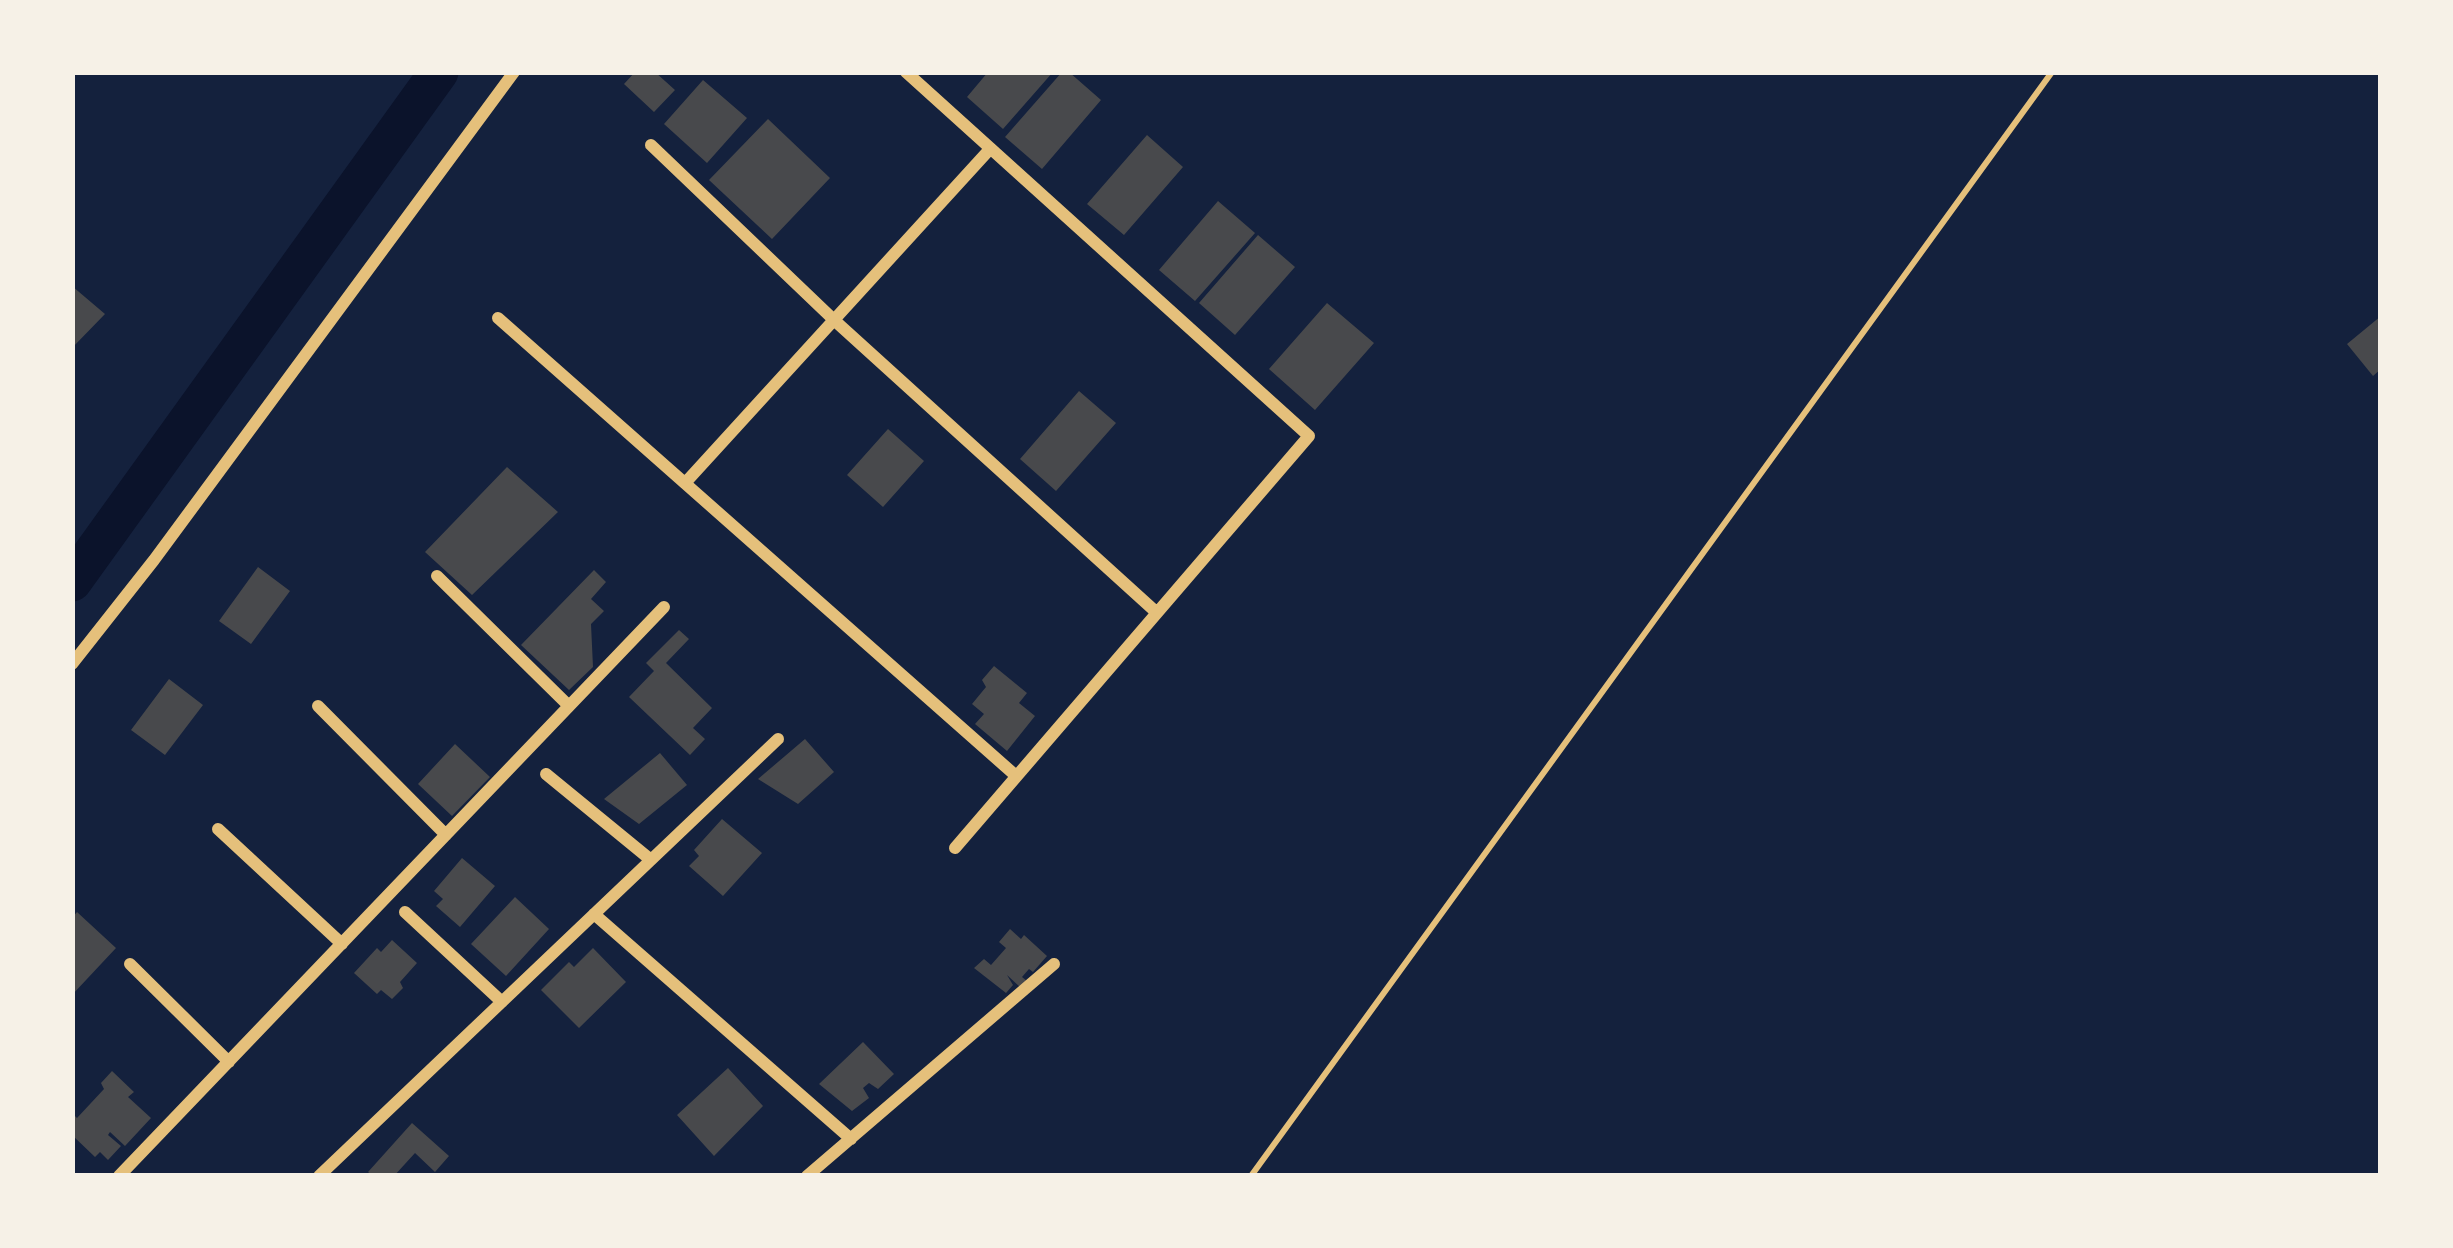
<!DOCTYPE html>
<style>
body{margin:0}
#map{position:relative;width:2453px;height:1248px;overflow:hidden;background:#14213d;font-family:Helvetica,sans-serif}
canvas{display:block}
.frame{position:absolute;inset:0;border:75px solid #f6f1e7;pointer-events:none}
</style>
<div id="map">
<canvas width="2453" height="1248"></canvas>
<div class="frame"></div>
</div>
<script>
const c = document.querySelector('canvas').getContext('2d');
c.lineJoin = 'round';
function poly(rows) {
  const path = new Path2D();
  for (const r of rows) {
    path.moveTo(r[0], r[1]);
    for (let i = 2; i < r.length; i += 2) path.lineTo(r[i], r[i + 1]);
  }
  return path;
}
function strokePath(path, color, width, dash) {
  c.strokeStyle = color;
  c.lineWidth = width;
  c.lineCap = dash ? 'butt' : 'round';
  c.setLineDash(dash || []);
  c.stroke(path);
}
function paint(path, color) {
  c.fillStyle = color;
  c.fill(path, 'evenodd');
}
strokePath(poly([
 [72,582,439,72]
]), '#0b132b', 39);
paint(poly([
 [635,72,655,72,675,90,654,112,624,84],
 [988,72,1053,72,1003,129,967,97],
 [1062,72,1069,72,1101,100,1042,169,1005,137],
 [703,80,747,118,707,163,664,124],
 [768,119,830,178,772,239,709,180],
 [1147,135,1183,167,1124,235,1087,204],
 [1218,201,1255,233,1195,301,1159,270],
 [1258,235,1295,267,1235,335,1199,303],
 [72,286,105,314,72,348],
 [1327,303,1374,343,1315,410,1269,369],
 [2381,316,2381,369,2373,376,2347,344],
 [1079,391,1116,423,1056,491,1020,459],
 [888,429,924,461,883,507,847,475],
 [507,467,558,512,472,595,425,552],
 [258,567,290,591,251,644,219,621],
 [594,570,606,582,591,599,604,611,591,624,593,667,569,690,521,645],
 [679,630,689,639,666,663,712,708,693,728,705,739,690,755,629,697,654,671,646,663],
 [994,666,1027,693,1019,703,1035,716,1007,751,975,724,984,714,972,704,986,687,982,680],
 [169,679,203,705,165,755,131,730],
 [805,739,834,772,798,804,758,779],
 [455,744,490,777,452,816,418,784],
 [660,753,687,785,639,824,604,799],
 [722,819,762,853,723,896,689,866,699,856,694,850],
 [462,858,495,886,460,927,436,906,443,899,434,891],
 [515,897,549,929,506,976,471,944],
 [77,912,116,948,72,995,72,918],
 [1010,929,1021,939,1024,935,1047,956,1033,972,1029,969,1022,977,1027,981,1021,988,1007,975,1013,985,1006,993,974,968,984,959,991,965,1006,948,999,942],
 [392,940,417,963,400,982,403,988,392,999,381,990,377,994,354,973,377,948,381,952],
 [593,948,626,982,579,1028,541,990,569,962,574,967],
 [863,1042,894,1074,878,1089,869,1083,863,1088,869,1098,852,1111,819,1084],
 [728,1068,763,1106,714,1156,677,1115],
 [112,1071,134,1092,128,1097,151,1118,125,1146,110,1132,108,1135,121,1146,108,1160,100,1152,95,1157,72,1135,72,1113,77,1118,104,1089,101,1083],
 [412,1123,449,1156,435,1172,415,1153,394,1176,373,1176,368,1172]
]), '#48494c');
strokePath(poly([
 [1251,1176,2052,72]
]), '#e5c07b', 6);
strokePath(poly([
 [906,72,1309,436,955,848],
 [651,145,834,320,1156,612],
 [498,318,1015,775],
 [686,482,990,149],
 [437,576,569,706],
 [72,664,154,560,514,72],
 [318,706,446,835],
 [546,774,651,860],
 [218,829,342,944],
 [405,912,502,1002],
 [594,914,851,1139],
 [130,964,229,1062],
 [119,1176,664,607],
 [319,1176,778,739],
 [807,1176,1054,964]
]), '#e5c07b', 12);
</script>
